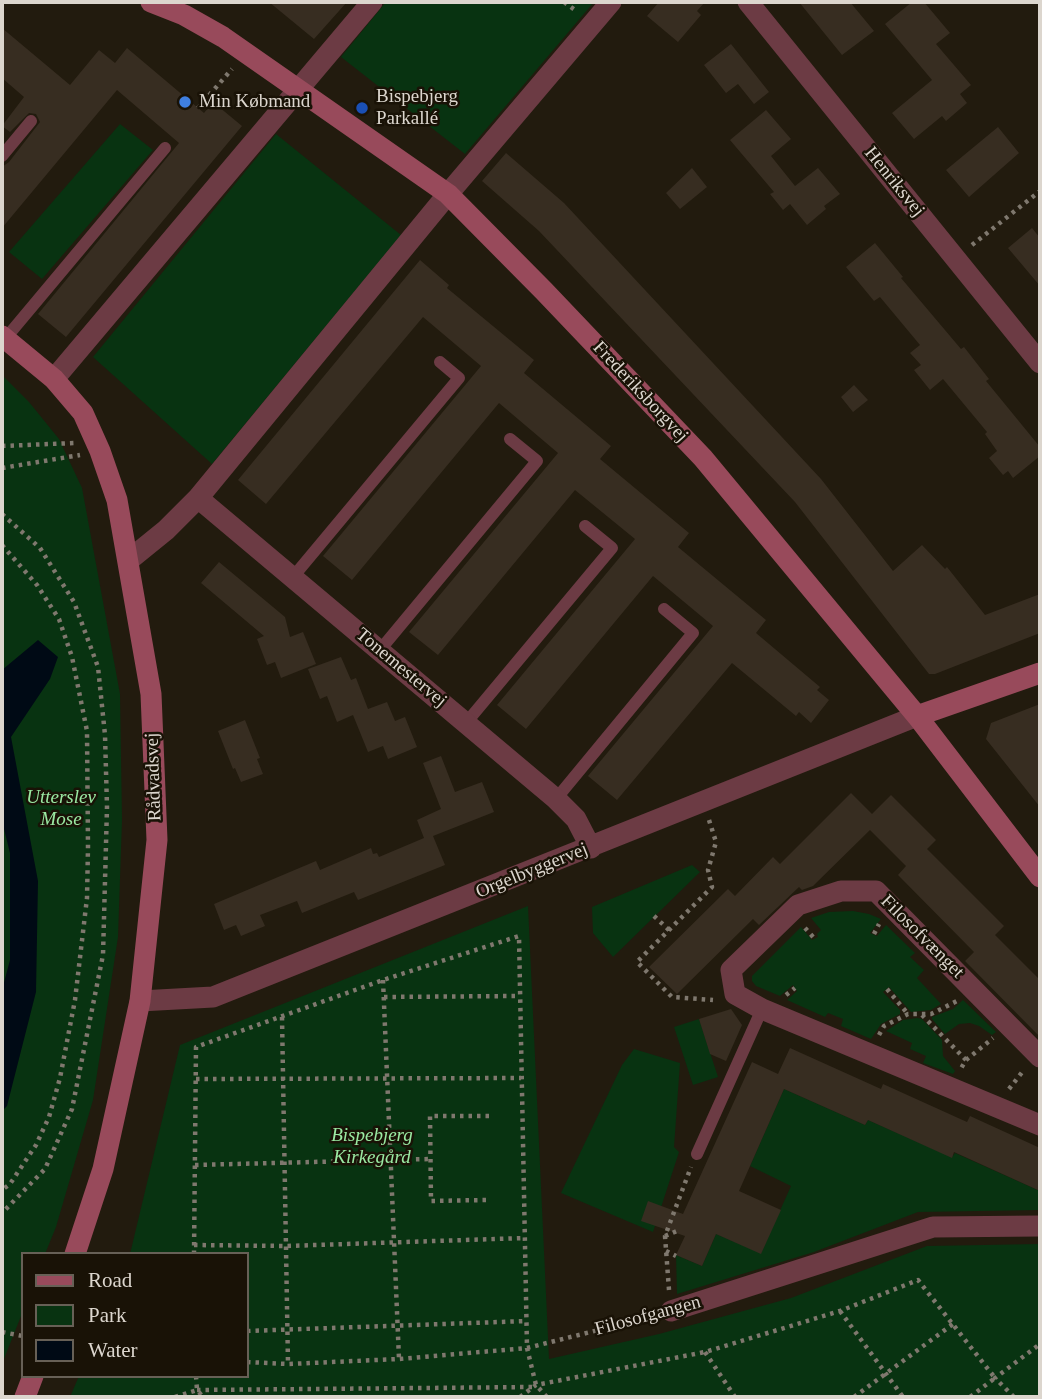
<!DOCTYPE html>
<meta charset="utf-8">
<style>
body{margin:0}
#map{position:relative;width:1042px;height:1399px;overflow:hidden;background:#221b0e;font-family:"Times New Roman",serif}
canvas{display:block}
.frame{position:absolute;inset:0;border:4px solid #dcd6ce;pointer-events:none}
.legend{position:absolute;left:21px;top:1252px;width:228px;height:126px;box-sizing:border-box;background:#191206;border:2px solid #676056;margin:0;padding:9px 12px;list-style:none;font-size:21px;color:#dcd6ce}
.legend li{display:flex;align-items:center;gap:14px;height:35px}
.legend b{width:35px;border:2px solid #676056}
</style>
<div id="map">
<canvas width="1042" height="1399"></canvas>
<div class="frame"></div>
<ul class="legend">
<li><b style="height:9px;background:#984a5b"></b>Road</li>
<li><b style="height:19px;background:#083311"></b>Park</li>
<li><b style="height:19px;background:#000a15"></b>Water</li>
</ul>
</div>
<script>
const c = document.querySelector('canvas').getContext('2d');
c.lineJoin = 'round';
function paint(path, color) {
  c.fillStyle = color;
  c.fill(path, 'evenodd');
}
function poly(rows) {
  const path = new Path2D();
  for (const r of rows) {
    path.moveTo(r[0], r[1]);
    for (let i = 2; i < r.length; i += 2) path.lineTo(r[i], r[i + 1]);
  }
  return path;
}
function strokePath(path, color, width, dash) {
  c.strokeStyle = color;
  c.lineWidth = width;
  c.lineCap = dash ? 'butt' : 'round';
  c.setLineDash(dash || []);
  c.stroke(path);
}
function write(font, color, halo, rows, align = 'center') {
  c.font = font + ' "Times New Roman",serif';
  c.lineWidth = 5;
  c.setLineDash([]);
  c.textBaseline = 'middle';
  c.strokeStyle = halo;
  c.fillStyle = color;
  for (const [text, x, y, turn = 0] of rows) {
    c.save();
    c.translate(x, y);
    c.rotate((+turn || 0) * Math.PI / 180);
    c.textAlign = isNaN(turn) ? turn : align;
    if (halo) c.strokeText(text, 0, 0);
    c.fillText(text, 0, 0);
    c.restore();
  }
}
paint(poly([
 [386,2,594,2,465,154,341,57],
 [120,124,153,150,42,279,9,252],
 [276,134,401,235,212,464,93,357],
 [2,375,29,402,59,439,82,488,120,694,122,820,118,937,93,1100,56,1227,45,1254,23,1254,23,1311,2,1364],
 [692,865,700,872,613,957,593,933,592,907],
 [528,906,549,1359,659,1334,791,1298,927,1246,1040,1244,1040,1397,70,1397,79,1376,247,1376,247,1254,130,1254,180,1045],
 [853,911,869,914,881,919,870,933,877,936,886,925,915,953,910,957,924,970,917,978,941,1004,931,1010,911,1012,889,987,883,992,900,1010,900,1014,881,1024,871,1039,841,1026,843,1019,828,1013,825,1017,787,1000,797,991,793,985,780,996,756,986,752,981,752,976,801,927,812,940,818,937,817,934,821,930,811,918,829,912],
 [963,1000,996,1032,992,1035,979,1026,970,1023,959,1024,945,1034,932,1019,932,1017,953,1009],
 [917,1018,922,1019,942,1040,943,1056,955,1071,953,1074,923,1063,926,1056,910,1049,912,1043,886,1031,903,1020],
 [699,1019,718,1077,693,1085,674,1027],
 [634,1049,680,1063,674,1147,679,1152,653,1232,561,1193,622,1065],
 [784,1089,865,1125,868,1120,952,1157,955,1153,1040,1191,1040,1210,918,1212,814,1252,677,1294,676,1255,702,1266,716,1234,761,1253,791,1186,750,1166]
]), '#083311');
paint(poly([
 [38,640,58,657,50,679,11,737,38,881,36,992,7,1106,2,1111,2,990,10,960,10,853,2,821,2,670]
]), '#000a15');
paint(poly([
 [269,2,347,2,314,39],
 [659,2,705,2,697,11,701,15,678,42,647,16],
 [799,2,850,2,874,31,842,55],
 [912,2,924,2,950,33,936,44,971,85,960,94,967,103,946,121,942,116,914,139,892,113,932,80,885,24],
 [2,28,70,85,99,50,115,63,127,48,204,113,213,102,242,126,66,337,38,314,179,143,117,90,2,228,2,167,9,162,40,122,36,114,29,113,10,132,2,126,24,97,2,78],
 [731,44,769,92,754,104,738,84,726,93,704,65],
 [766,110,791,139,771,156,795,186,818,168,840,194,824,206,826,209,807,225,790,204,783,210,770,194,774,192,730,140],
 [998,127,1019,153,969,197,946,170],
 [506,153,564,203,821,479,893,571,922,545,945,569,947,567,985,615,1040,594,1040,633,935,674,929,674,795,502,539,231,482,181],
 [692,168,707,187,680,209,666,193],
 [1032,228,1040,238,1040,286,1008,248],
 [875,243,903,277,901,278,961,349,964,347,989,379,986,381,1040,447,1040,456,1013,478,1008,471,1003,475,989,458,997,451,985,434,987,432,943,379,930,390,914,370,921,365,910,353,920,345,880,297,874,301,846,267],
 [420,260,449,285,447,288,534,360,524,373,611,446,600,459,689,533,678,547,766,620,756,633,820,687,817,690,829,700,811,723,799,712,796,716,732,663,617,800,588,776,713,626,653,576,526,729,497,705,635,539,575,490,438,655,409,632,558,453,499,403,352,580,323,556,481,366,423,317,266,504,238,480],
 [854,385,868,400,853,412,841,397],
 [219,562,285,617,290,637,303,632,316,664,281,678,275,662,267,665,257,639,264,636,201,583],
 [341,657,351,680,356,678,368,709,387,702,395,721,405,717,417,747,388,759,383,746,368,752,353,715,337,722,327,696,320,699,308,669],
 [1040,704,1040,807,986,739,991,723],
 [245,720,260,758,257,759,263,774,241,782,235,768,233,769,218,731],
 [441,756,455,792,482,782,494,812,433,836,445,865,358,900,354,892,302,913,297,901,260,915,265,926,241,936,236,925,224,930,214,904,316,861,320,870,371,848,373,854,377,853,379,857,424,838,417,820,441,809,423,763],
 [851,793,872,814,891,795,936,840,927,849,1004,926,995,935,1040,980,1040,1037,965,961,974,952,898,875,906,866,870,830,813,886,802,890,799,887,759,925,753,919,677,994,649,967,728,889,735,896,773,857,780,864],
 [731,1009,742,1025,726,1061,710,1054,699,1019],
 [790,1048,881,1089,883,1084,967,1122,970,1116,1040,1148,1040,1191,954,1152,952,1158,868,1120,865,1125,784,1089,739,1191,781,1210,761,1254,716,1234,702,1266,676,1255,685,1236,641,1221,648,1201,683,1214,752,1062,778,1074]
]), '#372d21');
strokePath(poly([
 [564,2,575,10],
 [198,108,232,69],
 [972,245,1040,191],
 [2,446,74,443],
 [2,468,80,455],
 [2,514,40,548,74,602,98,667,105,735,107,807,103,955,72,1109,45,1169,2,1213],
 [2,545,37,585,59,619,72,657,87,731,88,847,87,898,75,1000,60,1078,49,1117,36,1145,10,1184,2,1190],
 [709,820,716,842,708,870,712,887,637,962,672,997,713,1000],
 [654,916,669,930],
 [805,928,814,938],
 [874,934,879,924],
 [383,980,399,1359],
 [887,989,908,1014],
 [786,995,795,988],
 [384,997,519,996],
 [922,1015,966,1060,960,1070],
 [282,1017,288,1364],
 [879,1035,884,1026,908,1014,931,1014,957,1001],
 [966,1060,993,1038],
 [196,1079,521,1078],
 [1009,1089,1023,1071],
 [195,1165,430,1159],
 [486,1200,431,1201,430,1116,489,1116],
 [665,1236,677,1231],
 [194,1245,286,1246,525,1238],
 [666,1251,676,1256],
 [194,1254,196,1047,383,980,519,936,527,1348,536,1385,547,1397],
 [669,1290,665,1236,691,1167],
 [840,1311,903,1397],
 [247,1331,527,1321],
 [2,1332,23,1336],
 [705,1352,735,1397],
 [247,1362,288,1364,399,1359,527,1348,650,1317],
 [196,1376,197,1390,203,1397],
 [197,1390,533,1387],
 [175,1397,197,1390],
 [520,1397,536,1385,705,1352,840,1311,918,1280,995,1378,970,1397],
 [854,1397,953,1324],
 [1014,1397,995,1378,1040,1344]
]), '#7f786e', 4.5, [3.5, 5]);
strokePath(poly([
 [2,156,31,121],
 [5,339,165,148],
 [293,577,459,378,440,362],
 [380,650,537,461,510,439],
 [466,723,612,548,585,526],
 [556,799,693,633,664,609],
 [697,1154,762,1009]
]), '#6c3b44', 12);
strokePath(poly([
 [748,2,1040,363],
 [54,379,372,2],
 [198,498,556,799,576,819,591,848],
 [129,560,166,530,198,498,448,194,611,2],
 [140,1001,213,997,917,716],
 [1040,1057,876,891,841,891,798,905,731,970,735,994,762,1009,1040,1125],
 [671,1311,933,1227,1040,1226]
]), '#6c3b44', 21);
strokePath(poly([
 [151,2,184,15,223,37,448,194,544,291,703,458,917,716,1040,877],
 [2,336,54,379,83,413,100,451,117,500,151,694,157,840,140,1001,103,1169,75,1254],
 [917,716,1040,673],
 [25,1397,33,1376]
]), '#984a5b', 21);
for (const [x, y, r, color] of [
 [185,102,7,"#3f7fe0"],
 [362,108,7,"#1a4fb4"]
]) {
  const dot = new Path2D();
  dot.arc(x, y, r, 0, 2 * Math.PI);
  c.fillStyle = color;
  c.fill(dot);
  strokePath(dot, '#191206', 2.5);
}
write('19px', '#dcd6ce', '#191206', [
 ["Bispebjerg",376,97],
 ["Parkallé",376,119],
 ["Min Købmand",199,102]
], 'left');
write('19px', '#dcd6ce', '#191206', [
 ["Henriksvej",894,182,51],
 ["Frederiksborgvej",640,392,47],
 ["Tonemestervej",401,668,40],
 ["Rådvadsvej",154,777,-92],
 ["Orgelbyggervej",532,871,-22],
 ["Filosofvænget",922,937,45],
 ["Filosofgangen",648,1316,-15]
]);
write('italic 19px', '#9ae9a2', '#191206', [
 ["Utterslev",61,798],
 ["Mose",61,820],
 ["Bispebjerg",372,1136],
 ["Kirkegård",372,1158]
]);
</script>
